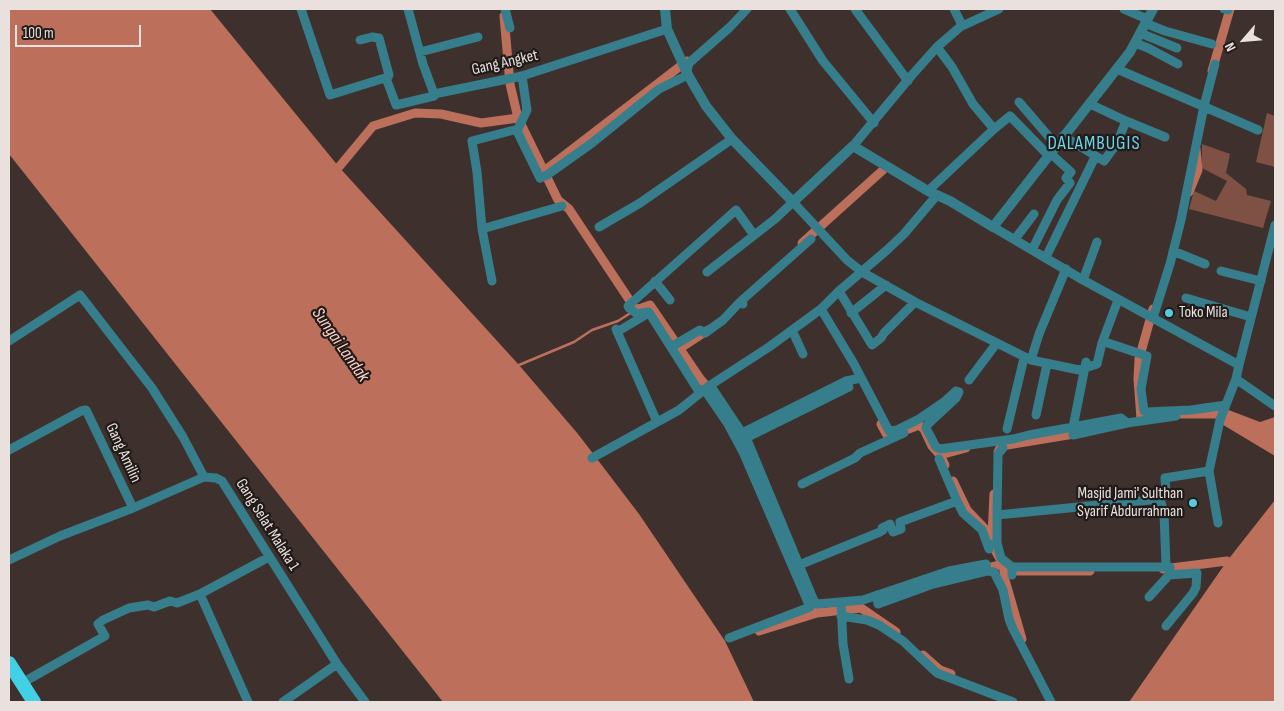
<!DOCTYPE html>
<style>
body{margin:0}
#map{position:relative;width:1284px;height:711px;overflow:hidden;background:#3e312d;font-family:"Sofia Sans Condensed",sans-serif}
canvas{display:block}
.frame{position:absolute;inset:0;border:10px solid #eae1de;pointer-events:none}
.north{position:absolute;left:1219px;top:15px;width:50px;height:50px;-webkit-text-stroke:4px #201a19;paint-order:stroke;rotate:243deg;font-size:14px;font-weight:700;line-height:20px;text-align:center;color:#eae1de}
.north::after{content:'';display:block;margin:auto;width:18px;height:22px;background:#eae1de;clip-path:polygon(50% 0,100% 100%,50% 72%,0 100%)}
.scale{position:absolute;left:15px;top:25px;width:126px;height:22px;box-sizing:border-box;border:2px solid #eae1de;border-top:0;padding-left:6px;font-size:15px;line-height:18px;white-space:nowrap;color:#eae1de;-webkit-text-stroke:4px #201a19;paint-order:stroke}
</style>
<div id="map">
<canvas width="1284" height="711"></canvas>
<div class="frame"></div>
<div class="north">N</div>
<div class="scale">100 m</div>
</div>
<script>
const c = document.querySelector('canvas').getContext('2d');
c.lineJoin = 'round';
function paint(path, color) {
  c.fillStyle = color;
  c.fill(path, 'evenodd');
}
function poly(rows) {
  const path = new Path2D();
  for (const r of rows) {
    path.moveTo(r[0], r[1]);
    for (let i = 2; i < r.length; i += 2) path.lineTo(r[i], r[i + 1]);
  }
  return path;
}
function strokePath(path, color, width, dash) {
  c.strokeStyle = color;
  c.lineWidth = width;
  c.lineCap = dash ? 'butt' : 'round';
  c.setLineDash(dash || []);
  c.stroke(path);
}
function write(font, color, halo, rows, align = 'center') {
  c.font = font + ' "Sofia Sans Condensed",sans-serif';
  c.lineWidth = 4.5;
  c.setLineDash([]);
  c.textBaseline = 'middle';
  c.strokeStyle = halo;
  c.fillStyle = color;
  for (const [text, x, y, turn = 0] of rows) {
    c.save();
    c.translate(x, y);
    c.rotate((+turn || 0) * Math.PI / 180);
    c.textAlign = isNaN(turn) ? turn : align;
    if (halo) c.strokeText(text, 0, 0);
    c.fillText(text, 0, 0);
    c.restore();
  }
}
paint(poly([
 [1267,113,1275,116,1275,167,1256,162],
 [1202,144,1230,154,1226,173,1246,189,1247,195,1271,201,1263,228,1189,209,1194,191,1216,201,1227,181,1202,168]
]), '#7f5145');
paint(poly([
 [9,9,210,9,339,167,519,365,578,434,639,514,725,641,754,702,443,702,9,154],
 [1226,409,1260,422,1275,417,1275,456,1220,423],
 [1275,500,1275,702,1129,702,1227,561]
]), '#bc6f5b');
strokePath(poly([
 [519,365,574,342,592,330,618,321,632,312]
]), '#bc6f5b', 2.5);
strokePath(poly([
 [504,16,510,84,518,118,558,200,569,209,636,310,650,305,699,377,712,393],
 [1212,71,1230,9],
 [339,167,373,126,415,113,441,114,481,123,518,118],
 [544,171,687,61],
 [1189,192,1198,170,1196,149],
 [802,243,883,170],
 [679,349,708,330],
 [1181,414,1224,414],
 [1141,419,1138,379,1139,359,1153,309],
 [881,424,888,437,919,425,924,429,932,446,940,455,945,465],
 [998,452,1001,446,1080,433],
 [940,455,966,448],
 [953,481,967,510,992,536,991,543,1003,564,1005,580,1022,639],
 [992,536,994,494],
 [1163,569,1227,561],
 [979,570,1003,564],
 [1006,571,1090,571],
 [811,598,817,613],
 [759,631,817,613,861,608,896,632],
 [923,655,940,670,951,674]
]), '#bc6f5b', 9);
strokePath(poly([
 [301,9,330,95,388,77,389,75,379,38,372,37,360,40],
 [408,9,423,64,434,94,522,76,667,29],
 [505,9,510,28],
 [790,9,823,61,874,123],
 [855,9,908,81],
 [1124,9,1147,19],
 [1224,9,1228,10],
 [1145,23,1165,31,1212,44],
 [960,27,999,9],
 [1140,33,1177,48],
 [1135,43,1148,48,1178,64],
 [937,47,952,67,973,104,994,129],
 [420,52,478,37],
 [1117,69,1258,130],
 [687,71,689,63,730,27,747,9],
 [522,76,527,110,518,129,518,133,540,178,547,175,592,143,659,89,688,75],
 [386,78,396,105,434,96,434,94],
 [1019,102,1056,145],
 [1090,104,1126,121,1165,137],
 [1063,136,1104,161,1117,143,1126,121],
 [853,146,912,75,937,47,960,27,961,23,954,9],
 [928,191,994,129,1010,116,1048,155],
 [599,227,640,203,732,139],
 [993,227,1083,280,1239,365,1236,379,1220,420,1209,471,1218,523],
 [482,229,477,172,472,141,518,129],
 [1015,239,1034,214],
 [1032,250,1057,200,1070,183,1066,178,1071,172,1050,153],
 [1173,251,1205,264],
 [1046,257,1095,157],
 [1221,271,1261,281],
 [707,272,775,219,793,202,847,260,862,272,915,302,1031,360,1079,370,1097,364,1102,343,1118,300],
 [1083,280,1097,242],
 [492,281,482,229,562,206],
 [655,281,670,300],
 [839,291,872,345,881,338,884,333,915,302],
 [1186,298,1251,317],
 [740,302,811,239],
 [628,306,736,210,754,235],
 [629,308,637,314,648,312,650,314,700,393],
 [821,309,854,364,889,431,897,430,919,419,944,402,956,391,959,392,956,398,927,425,926,428,936,447,940,449,1013,439,1029,435,1073,427,1121,418,1127,423,1073,435,1073,427,1086,362],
 [851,313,886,285],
 [1153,318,1170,264,1181,220,1204,106,1215,64],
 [616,329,657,422],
 [792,330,803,354],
 [617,332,647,314],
 [1104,338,1105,342,1147,356,1141,389,1144,411,1146,412,1191,410,1226,405],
 [9,341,80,295,152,388,183,437,204,477],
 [671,347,700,330,705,333,723,320,740,302,743,304],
 [1031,360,1039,334,1066,269],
 [1239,365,1275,225],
 [1236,379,1275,406],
 [969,380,996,344],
 [710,385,748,442,814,601,817,604,863,600,949,571,986,564,987,571],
 [704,389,728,424,743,452,810,607,729,638],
 [1036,415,1047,364],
 [1127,423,1176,416],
 [1007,429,1024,358],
 [742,433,846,381,861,378],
 [746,438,849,387,846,381],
 [9,450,81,411,86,410,133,508],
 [592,458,679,410,709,386,769,347,821,309,839,291,887,250,904,234,937,195],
 [802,484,855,458,860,453,904,433],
 [1160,499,1166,493,1165,478,1209,471],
 [957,501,963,513,982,530,989,549],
 [997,515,998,454,1003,448],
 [997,543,997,515,1160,499,1164,513,1166,566],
 [993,544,997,543,1001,558,1012,567,1012,575],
 [9,560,60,536,133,508,204,477,216,478,222,481,227,489,337,664,365,702],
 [799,565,880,532,883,530,882,528,890,524,893,532,901,529,900,522,957,501,939,459],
 [1012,567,1170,567,1169,575,1149,597],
 [200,594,248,702],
 [877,595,878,604,933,584,987,571,994,572,1003,590,1009,619,1013,629,1051,702],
 [841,602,843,644,849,679],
 [841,616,867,620,879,625,903,641,937,673,1013,702],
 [1166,626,1193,593,1196,587,1197,573,1169,575],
 [22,683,105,636,98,624,103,620,129,608,148,605,154,607,170,601,177,603,200,594,269,557],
 [283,702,337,664]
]), '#367e8b', 9);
strokePath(poly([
 [665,9,667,29,688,75,706,106,732,139,793,202,853,146,928,191,950,201,993,227,1130,52,1153,9]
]), '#367e8b', 10);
strokePath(poly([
 [9,663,34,702]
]), '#42d0e7', 14);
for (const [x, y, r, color] of [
 [1169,313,5,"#55cade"],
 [1193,503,5,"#55cade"]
]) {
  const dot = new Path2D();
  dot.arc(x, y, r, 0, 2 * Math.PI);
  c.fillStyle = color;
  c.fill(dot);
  strokePath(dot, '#201a19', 2);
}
write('16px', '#eae1de', '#201a19', [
 ["Gang Angket",505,63,-13],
 ["Gang Amilin",123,453,65],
 ["Gang Selat Malaka 1",267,525,58]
]);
write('16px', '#eae1de', '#201a19', [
 ["Toko Mila",1179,313],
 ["Masjid Jami' Sulthan",1183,494,"right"],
 ["Syarif Abdurrahman",1183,512,"right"]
], 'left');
write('italic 18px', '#fed1c5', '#201a19', [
 ["Sungai Landak",340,345,55]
]);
c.letterSpacing = '1px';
write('19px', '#6ed6e9', '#201a19', [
 ["DALAMBUGIS",1094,144]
]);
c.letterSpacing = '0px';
</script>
